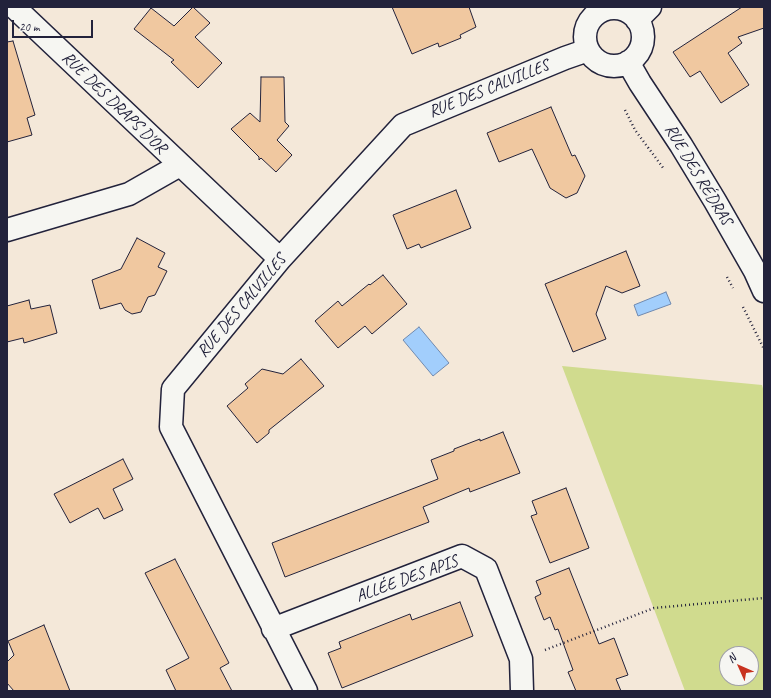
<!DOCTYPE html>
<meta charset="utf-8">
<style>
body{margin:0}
#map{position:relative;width:771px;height:698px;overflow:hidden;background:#f4e8d9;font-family:Caveat,sans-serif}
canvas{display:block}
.frame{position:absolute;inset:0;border:8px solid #22223b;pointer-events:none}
.north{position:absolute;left:719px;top:646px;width:40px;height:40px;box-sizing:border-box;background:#f6f6f2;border:1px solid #a1a1a9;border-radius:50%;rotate:315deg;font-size:11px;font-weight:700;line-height:16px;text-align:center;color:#22223b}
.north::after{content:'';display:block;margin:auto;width:14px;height:18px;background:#c8321e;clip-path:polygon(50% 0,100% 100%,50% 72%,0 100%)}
.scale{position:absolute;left:12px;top:20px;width:81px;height:18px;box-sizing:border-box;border:2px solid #22223b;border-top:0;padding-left:5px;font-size:12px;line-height:14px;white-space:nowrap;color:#22223b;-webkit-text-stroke:3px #f6f6f2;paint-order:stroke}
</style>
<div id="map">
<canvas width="771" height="698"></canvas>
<div class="frame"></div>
<div class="north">N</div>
<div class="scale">20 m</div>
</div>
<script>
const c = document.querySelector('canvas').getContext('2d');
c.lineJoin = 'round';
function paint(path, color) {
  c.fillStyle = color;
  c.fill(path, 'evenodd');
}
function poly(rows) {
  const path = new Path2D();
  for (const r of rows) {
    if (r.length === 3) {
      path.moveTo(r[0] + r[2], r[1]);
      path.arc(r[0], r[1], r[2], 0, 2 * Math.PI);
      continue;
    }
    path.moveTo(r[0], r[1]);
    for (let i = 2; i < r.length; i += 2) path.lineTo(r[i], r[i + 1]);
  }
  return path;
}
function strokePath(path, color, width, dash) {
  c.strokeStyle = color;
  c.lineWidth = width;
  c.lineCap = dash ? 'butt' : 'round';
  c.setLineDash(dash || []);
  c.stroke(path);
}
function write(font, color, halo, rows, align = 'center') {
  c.font = font + ' Caveat,sans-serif';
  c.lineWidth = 3.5;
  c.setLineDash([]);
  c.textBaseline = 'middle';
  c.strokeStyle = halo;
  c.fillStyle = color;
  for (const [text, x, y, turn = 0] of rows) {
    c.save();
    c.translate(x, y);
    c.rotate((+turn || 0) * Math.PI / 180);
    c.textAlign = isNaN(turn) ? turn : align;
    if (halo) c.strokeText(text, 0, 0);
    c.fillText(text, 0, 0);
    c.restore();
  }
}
paint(poly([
 [562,366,762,385,764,392,764,691,685,691],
 [727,654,751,654,751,678,727,678]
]), '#d0db8e');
const water = poly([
 [666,292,671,304,638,316,634,305,666,292],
 [419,327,449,363,433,376,403,340,419,327]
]);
paint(water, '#a2cefc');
strokePath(water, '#6f89af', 1);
const building = poly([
 [193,7,210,23,195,37,222,63,198,88,171,62,174,60,134,29,151,8,174,26,193,7],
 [392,7,469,7,476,27,460,35,461,38,439,47,438,43,412,54,392,7],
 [742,7,764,7,764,28,738,37,742,43,728,53,749,85,721,103,700,71,690,77,673,52,742,7],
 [13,41,35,115,27,118,32,135,7,142,7,42,13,41],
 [261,77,284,77,285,122,289,126,277,140,292,155,276,172,261,158,259,160,259,157,231,129,250,113,260,122,261,77],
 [551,107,572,156,575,155,585,176,577,193,566,198,550,188,532,149,499,162,487,133,551,107],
 [456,190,471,228,421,248,419,244,407,249,393,215,456,190],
 [137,238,165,253,158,267,167,271,155,295,148,297,141,312,132,314,125,310,121,303,100,309,92,280,121,269,137,238],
 [626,251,640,286,622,293,606,286,596,314,606,339,573,352,545,284,626,251],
 [383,275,407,304,372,334,365,326,338,348,315,321,338,301,342,306,369,284,370,285,383,275],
 [29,300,31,309,50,305,57,333,24,343,23,338,7,342,7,306,29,300],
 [301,359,324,386,269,430,269,433,257,443,227,406,248,388,245,384,262,369,283,374,301,359],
 [503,432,520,473,470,492,469,488,423,507,429,522,285,577,272,543,438,479,431,460,454,451,454,449,480,439,480,441,503,432],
 [123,459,133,479,113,489,123,510,104,519,98,508,70,523,54,494,123,459],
 [566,488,589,548,550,563,531,516,537,514,532,501,566,488],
 [175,559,229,663,220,668,232,691,176,691,166,670,189,658,145,573,175,559],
 [569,568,599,644,614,638,628,675,616,679,621,691,576,691,568,672,573,670,558,629,555,630,550,617,544,620,535,597,541,594,536,581,569,568],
 [460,602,473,636,342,688,328,653,341,648,339,642,410,614,412,620,460,602],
 [44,625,70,691,14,691,7,683,7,662,14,655,8,641,44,625]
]);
paint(building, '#f0c8a0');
strokePath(building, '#22223b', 1);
const minor = poly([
 [14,7,280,259],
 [614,37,29],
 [637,20,650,7],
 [628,62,640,83,681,145,715,201,755,271,764,291],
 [7,230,129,194,180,165],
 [273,629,462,556,486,569,521,659,522,691],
 [306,691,171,427,173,389,280,259,403,125,565,58,588,50]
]);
strokePath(minor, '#22223b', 25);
strokePath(poly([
 [625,110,635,130,664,169],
 [727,277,733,288],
 [743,307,764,349],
 [545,650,654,608,764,598]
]), '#22223b', 2.5, [1, 3]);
strokePath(minor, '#f6f6f2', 22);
write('17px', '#22223b', '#f6f6f2', [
 ["RUE DES CALVILLES",489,89,-22],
 ["RUE DES DRAPS D'OR",114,103,44],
 ["RUE DES RÉDRAS",698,175,59],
 ["RUE DES CALVILLES",242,306,-50],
 ["ALLÉE DES APIS",407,579,-20]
]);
</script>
